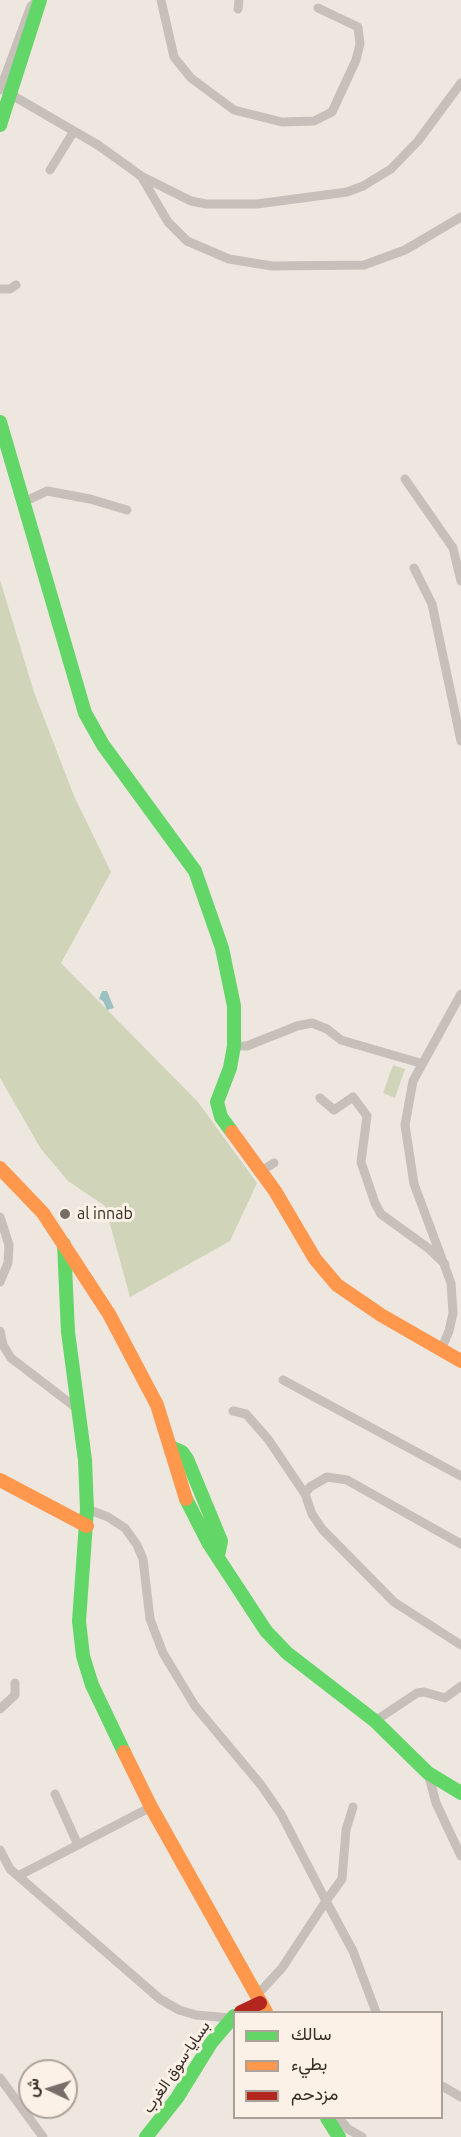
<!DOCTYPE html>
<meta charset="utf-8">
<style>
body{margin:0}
#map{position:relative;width:461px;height:2137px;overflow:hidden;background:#eee7e0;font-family:Ubuntu,Vazirmatn,sans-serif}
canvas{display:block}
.legend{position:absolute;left:233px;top:2011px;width:210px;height:108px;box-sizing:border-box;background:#fbf1e7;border:2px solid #ada29a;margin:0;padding:8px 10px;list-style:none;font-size:18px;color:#382c27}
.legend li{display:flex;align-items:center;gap:12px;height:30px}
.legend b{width:30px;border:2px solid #ada29a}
.north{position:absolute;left:18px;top:2059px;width:60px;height:60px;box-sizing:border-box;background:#fbf1e7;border:2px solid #ada29a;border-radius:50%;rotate:274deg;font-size:16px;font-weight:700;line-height:24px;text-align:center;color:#382c27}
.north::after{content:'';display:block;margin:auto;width:21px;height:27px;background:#786d68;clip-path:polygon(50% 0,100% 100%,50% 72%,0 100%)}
</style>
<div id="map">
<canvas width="461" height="2137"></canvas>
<ul class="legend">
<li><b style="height:8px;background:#63d668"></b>سالك</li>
<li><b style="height:8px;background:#ff974d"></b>بطيء</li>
<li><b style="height:8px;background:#b3261e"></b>مزدحم</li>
</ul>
<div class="north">ش</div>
</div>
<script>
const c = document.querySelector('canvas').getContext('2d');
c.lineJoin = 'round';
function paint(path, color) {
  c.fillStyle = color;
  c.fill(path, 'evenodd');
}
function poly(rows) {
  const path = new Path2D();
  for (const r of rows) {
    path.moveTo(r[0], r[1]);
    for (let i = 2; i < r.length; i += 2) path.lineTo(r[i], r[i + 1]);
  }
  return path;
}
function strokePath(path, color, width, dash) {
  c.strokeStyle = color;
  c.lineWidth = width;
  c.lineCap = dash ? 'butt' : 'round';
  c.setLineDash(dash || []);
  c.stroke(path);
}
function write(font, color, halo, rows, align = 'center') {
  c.font = font + ' Ubuntu,Vazirmatn,sans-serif';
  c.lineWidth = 6;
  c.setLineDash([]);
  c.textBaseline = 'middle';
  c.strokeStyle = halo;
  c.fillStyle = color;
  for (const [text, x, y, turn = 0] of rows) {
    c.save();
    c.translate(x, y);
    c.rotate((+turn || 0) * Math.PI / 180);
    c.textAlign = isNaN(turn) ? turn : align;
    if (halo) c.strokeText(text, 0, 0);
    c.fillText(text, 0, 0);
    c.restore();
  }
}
paint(poly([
 [0,580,34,692,74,796,111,872,61,963,198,1102,257,1183,230,1241,130,1297,105,1206,68,1181,41,1149,0,1078],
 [393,1065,405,1069,395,1098,383,1093]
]), '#d0d4b9');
paint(poly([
 [102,991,107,991,114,1008,107,1010,103,1001,99,999]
]), '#9bc2c0');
strokePath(poly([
 [161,0,174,57,191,78,234,110,282,122,314,121,332,112,356,60,360,44,358,27,318,8],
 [238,9,239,0],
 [0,90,31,6,39,0],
 [10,94,98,145,141,176,191,201,206,204,257,204,347,192,363,186,391,169,418,141,461,83],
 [50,170,74,131],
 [141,176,168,222,187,241,229,259,272,266,364,265,405,250,461,217],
 [0,289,10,289,16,285],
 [405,479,453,548,461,581],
 [24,502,47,491,90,499,127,510],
 [414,568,432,604,461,741],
 [234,1046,247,1046,297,1026,312,1023,327,1029,341,1040,420,1063],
 [320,1098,334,1110,353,1097,367,1116,361,1162,375,1203,381,1214,428,1248,445,1264],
 [261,1171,274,1163],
 [0,1217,9,1245,8,1263,0,1282],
 [0,1331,3,1345,11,1358,79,1410],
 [441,1350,449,1331,453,1313,451,1283,414,1184,405,1125,413,1081,461,994],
 [283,1380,461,1476],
 [233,1411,246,1414,268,1439,305,1494],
 [87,1509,108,1517,125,1528,137,1545,143,1559,150,1619,163,1653,195,1706,261,1785,281,1814,326,1901,282,1968,257,1995],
 [461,1544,347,1480,327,1477,310,1487,305,1494,312,1514,322,1529,394,1602,461,1645],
 [0,1709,15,1695,15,1683],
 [375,1721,417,1693,424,1692,445,1698,461,1686],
 [428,1773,436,1803,461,1856],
 [55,1794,78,1845],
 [353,1807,346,1830,342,1879,326,1901,353,1951,376,2012],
 [0,1850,10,1869,160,1999,179,2010,196,2015,230,2018],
 [20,1875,151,1807],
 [0,2078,43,2137],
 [442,2086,461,2097],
 [339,2118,348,2129,362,2137]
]), '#c7bfb9', 9);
strokePath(poly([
 [0,125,40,0],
 [0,422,85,713,103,745,195,871,222,948,234,1006,234,1046,230,1068,217,1102,221,1117,232,1132],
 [64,1244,68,1332,85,1460,87,1509,79,1621,83,1656,92,1685,124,1752],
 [171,1447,182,1452,187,1459,221,1541,218,1556],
 [186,1499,209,1544,266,1631,287,1653,375,1721,428,1773,461,1793],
 [327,2118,339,2137],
 [146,2137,177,2098,211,2043,234,2016]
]), '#63d668', 14);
strokePath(poly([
 [232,1132,275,1191,315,1259,337,1285,381,1315,461,1361],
 [0,1168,43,1213,109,1314,157,1405,186,1499],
 [0,1480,87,1526],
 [124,1752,151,1807,266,2012]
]), '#ff974d', 14);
strokePath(poly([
 [241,2012,260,2003]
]), '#b3261e', 14);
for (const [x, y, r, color] of [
 [65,1214,6,"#786d68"]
]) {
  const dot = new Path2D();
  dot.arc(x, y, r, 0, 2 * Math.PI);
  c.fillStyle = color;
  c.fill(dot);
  strokePath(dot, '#fbf1e7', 2);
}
write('16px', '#382c27', '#fbf1e7', [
 ["al innab",77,1214]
], 'left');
write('16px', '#382c27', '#fbf1e7', [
 ["بسايا-سوق الغرب",176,2067,-56]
]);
</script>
